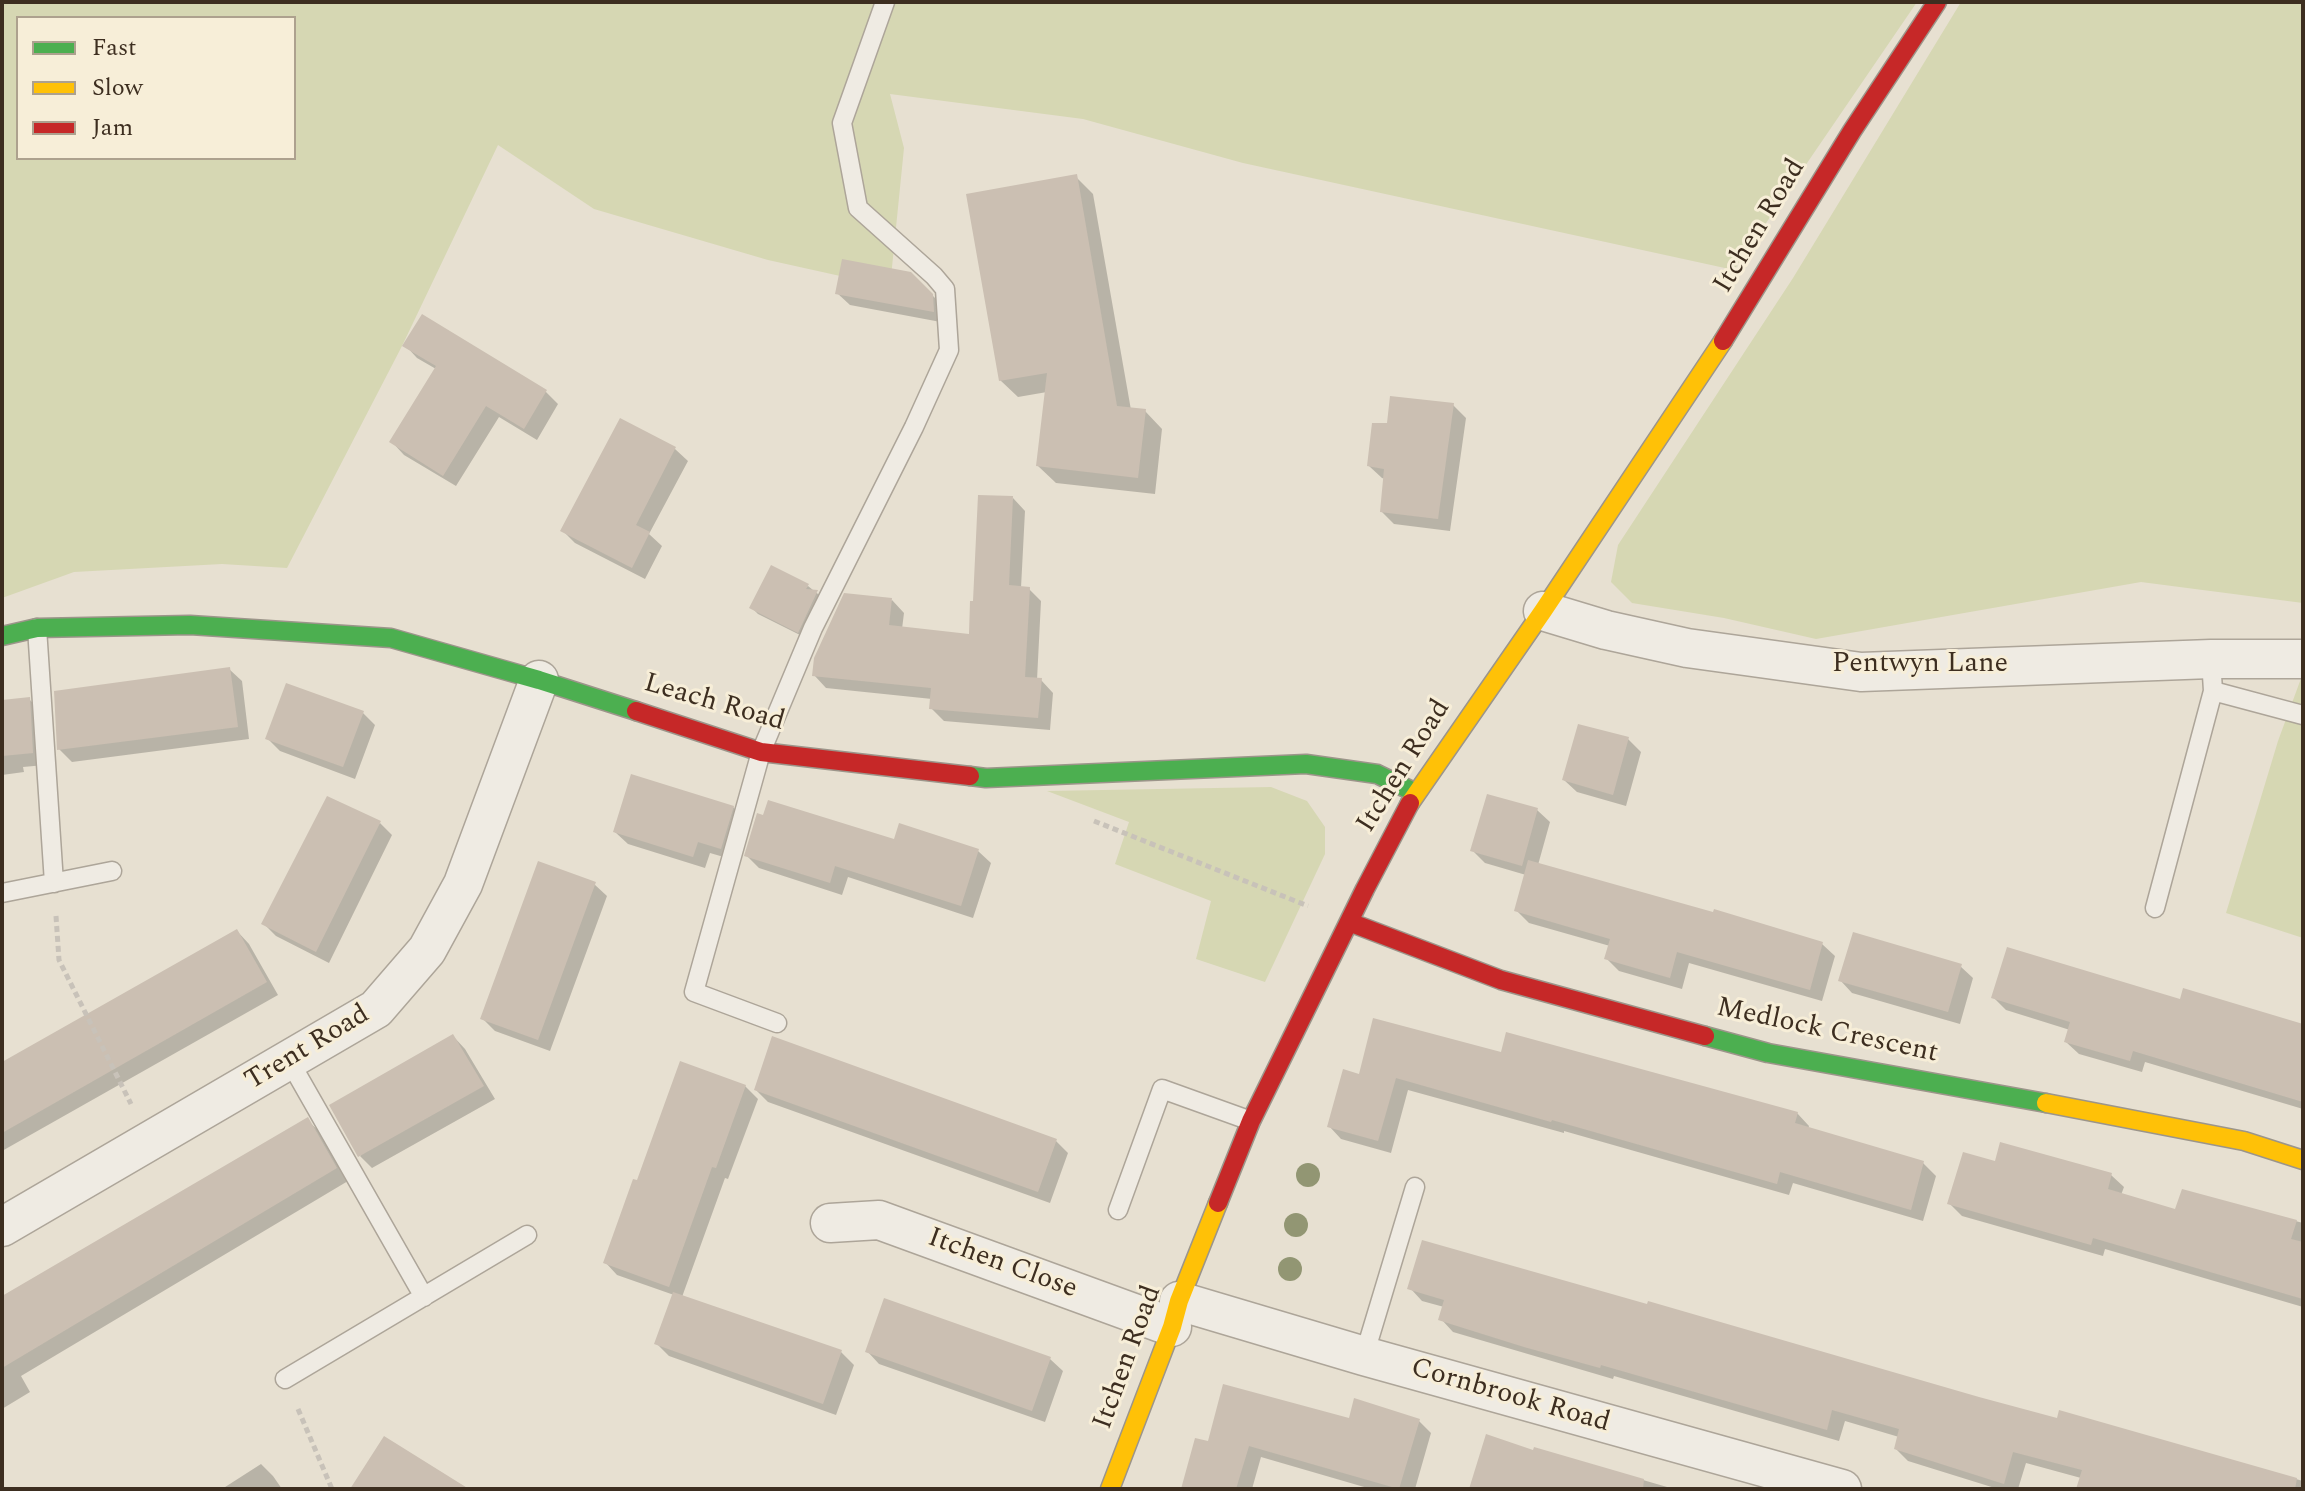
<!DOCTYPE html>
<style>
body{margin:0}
#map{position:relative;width:2305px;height:1491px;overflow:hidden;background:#e7e0d1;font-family:Spectral,serif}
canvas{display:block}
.frame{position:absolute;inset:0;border:4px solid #3d2e20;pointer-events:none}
.legend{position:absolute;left:16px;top:16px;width:280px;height:144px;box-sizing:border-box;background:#f7eed8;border:2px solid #ada18e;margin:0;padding:10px 14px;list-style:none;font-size:24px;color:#3d2e20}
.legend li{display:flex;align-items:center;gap:16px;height:40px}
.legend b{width:40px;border:2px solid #ada18e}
</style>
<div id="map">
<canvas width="2305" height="1491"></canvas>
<div class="frame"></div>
<ul class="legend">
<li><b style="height:10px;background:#4caf50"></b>Fast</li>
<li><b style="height:10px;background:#ffc107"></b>Slow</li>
<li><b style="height:10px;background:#c62828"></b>Jam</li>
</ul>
</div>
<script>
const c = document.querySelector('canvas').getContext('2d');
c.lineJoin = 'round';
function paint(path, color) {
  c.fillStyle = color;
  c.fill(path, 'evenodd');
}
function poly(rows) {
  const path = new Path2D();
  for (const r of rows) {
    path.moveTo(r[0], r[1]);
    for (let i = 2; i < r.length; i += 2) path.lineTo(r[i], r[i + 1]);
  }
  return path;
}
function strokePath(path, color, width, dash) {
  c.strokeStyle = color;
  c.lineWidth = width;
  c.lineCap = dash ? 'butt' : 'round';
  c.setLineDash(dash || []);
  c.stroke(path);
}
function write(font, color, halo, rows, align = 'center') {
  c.font = font + ' Spectral,serif';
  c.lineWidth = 6;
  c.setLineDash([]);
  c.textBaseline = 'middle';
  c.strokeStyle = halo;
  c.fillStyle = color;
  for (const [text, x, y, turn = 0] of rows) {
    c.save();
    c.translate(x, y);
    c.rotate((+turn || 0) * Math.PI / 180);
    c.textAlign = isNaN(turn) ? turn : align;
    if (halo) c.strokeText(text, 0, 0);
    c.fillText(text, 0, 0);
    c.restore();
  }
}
paint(poly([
 [2,2,1917,2,1734,270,1243,163,1083,119,890,94,904,148,890,287,768,260,594,209,498,145,402,346,287,568,222,564,74,572,2,598],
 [18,18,294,18,294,158,18,158],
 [1961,2,2303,2,2303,603,2141,582,1816,639,1724,618,1632,603,1611,582,1618,545,1793,278],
 [2303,673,2303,938,2226,913,2278,741],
 [1271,787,1307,801,1325,827,1325,854,1265,982,1196,959,1211,901,1115,864,1129,822,1047,791]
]), '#d6d7b3');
paint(poly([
 [1076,177,1093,194,1131,410,1145,411,1162,429,1155,494,1056,483,1038,466,1047,392,1018,397,1000,380],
 [910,273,945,308,946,323,850,305,837,293],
 [423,317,546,392,558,404,537,440,499,417,456,486,404,455,392,442,436,369,417,358,405,345],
 [1453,405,1466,418,1450,531,1394,524,1382,512,1385,479,1382,478,1369,466,1389,425],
 [621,420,675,449,688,461,649,534,662,546,645,579,575,543,563,531],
 [1013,498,1025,511,1021,588,1029,589,1041,601,1037,680,1041,680,1053,693,1050,730,944,721,931,708,932,699,826,688,814,675,892,600,904,613,902,629,971,636,975,603],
 [808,586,823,598,804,637,758,614,752,608],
 [229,669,242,681,249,739,72,762,59,749],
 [29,699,41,711,45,765,23,767,24,772,2,775,2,702],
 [362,712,375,725,355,779,280,751,267,738],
 [1628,739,1641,752,1626,806,1577,792,1564,780],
 [733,807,745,820,734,860,710,853,705,868,628,844,615,832],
 [1537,810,1550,822,1538,865,1822,944,1835,956,1822,1001,1689,963,1682,989,1619,971,1606,958,1610,946,1529,923,1516,910,1526,875,1485,863,1473,851],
 [380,823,392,835,329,963,276,936,264,924],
 [895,841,978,851,991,863,973,918,848,877,842,895,759,868,747,856],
 [594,884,607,896,550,1051,495,1031,483,1019],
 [237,931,249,944,278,995,2,1151,2,1065],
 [1960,966,1973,978,1960,1024,1852,993,1840,980],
 [1993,997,2181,1002,2303,1026,2303,1109,2145,1062,2142,1072,2079,1054,2066,1042,2070,1030,2006,1010],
 [453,1036,465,1049,495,1099,372,1168,360,1156],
 [1502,1054,1797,1113,1809,1126,1808,1129,1923,1163,1936,1176,1923,1221,1793,1183,1789,1195,1564,1131,1564,1133,1408,1090,1391,1153,1341,1139,1329,1126,1360,1076],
 [745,1086,758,1099,728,1179,725,1178,682,1297,841,1352,854,1365,836,1415,669,1356,657,1344,674,1295,617,1275,605,1262,638,1183],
 [756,1090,1056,1141,1068,1153,1050,1203,768,1102],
 [307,1120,320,1132,348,1181,21,1376,30,1392,2,1409,2,1318],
 [1996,1164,2111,1175,2124,1187,2121,1195,2177,1211,2254,1210,2303,1223,2303,1307,2105,1249,2103,1256,1962,1216,1949,1203],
 [1410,1288,2058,1420,2060,1413,2303,1481,2303,1489,2078,1489,2081,1478,2026,1463,2018,1489,1998,1489,1908,1461,1896,1449,1899,1437,1845,1421,1839,1441,1614,1376,1613,1379,1453,1332,1441,1319,1444,1307,1422,1301],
 [867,1351,1050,1359,1063,1371,1045,1422,879,1364],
 [1350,1420,1419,1421,1431,1433,1415,1489,1371,1489,1261,1457,1252,1489,1182,1489,1209,1444],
 [1536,1449,1674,1489,1471,1489,1535,1452],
 [261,1464,273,1476,282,1489,222,1489]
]), '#0003');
paint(poly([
 [1077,174,1117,406,1146,409,1138,478,1036,466,1047,373,999,381,966,194],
 [842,259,911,272,933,294,934,312,835,294],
 [422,314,547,390,524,429,486,406,443,476,389,442,436,366,402,346],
 [1390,396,1454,403,1438,519,1380,512,1384,469,1367,466,1372,423,1387,423],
 [620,418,676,447,636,525,650,532,632,568,560,531],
 [978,495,1013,496,1009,585,1030,587,1025,677,1042,678,1038,718,929,709,931,688,812,676,814,658,844,593,892,598,889,625,969,634,970,601,973,601],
 [771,565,809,584,806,589,818,590,798,633,749,608],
 [230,667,238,727,57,750,54,691],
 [286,683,364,711,343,767,265,739],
 [30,697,33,753,2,756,2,700],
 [1578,724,1629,737,1613,795,1562,780],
 [631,774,734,806,721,849,698,842,693,857,613,832],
 [1487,794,1538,808,1522,866,1470,851],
 [327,796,381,821,316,952,261,924],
 [768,800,894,839,899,823,979,849,961,906,835,866,830,883,744,856,757,813,763,815],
 [1528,860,1713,912,1714,909,1823,942,1810,990,1677,952,1670,978,1604,959,1610,939,1514,911],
 [538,861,596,882,538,1040,480,1019],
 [237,929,267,982,2,1133,2,1062],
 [1853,932,1962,964,1948,1012,1838,981],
 [2007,947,2180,999,2183,988,2303,1024,2303,1102,2133,1051,2130,1061,2064,1042,2070,1022,1991,998],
 [1373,1018,1501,1052,1506,1032,1798,1112,1795,1123,1924,1161,1911,1210,1780,1172,1777,1184,1552,1120,1551,1122,1396,1078,1378,1141,1327,1127,1343,1069,1359,1074],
 [453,1034,484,1086,358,1157,329,1105],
 [772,1036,1057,1139,1038,1192,754,1090],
 [680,1061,746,1085,716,1168,712,1167,669,1287,603,1263,633,1179,637,1180],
 [308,1117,337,1168,2,1368,2,1296],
 [2000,1142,2112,1173,2108,1189,2175,1209,2182,1189,2297,1220,2291,1239,2303,1242,2303,1299,2093,1238,2091,1245,1947,1204,1963,1152,1995,1161],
 [1422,1240,1647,1304,1648,1301,1979,1397,2057,1418,2059,1410,2297,1478,2295,1489,2076,1489,2082,1470,2013,1452,2004,1484,1894,1449,1899,1429,1832,1410,1827,1430,1601,1365,1600,1368,1524,1347,1438,1320,1444,1300,1407,1289],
 [673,1292,842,1350,823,1404,654,1344],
 [884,1298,1051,1357,1032,1411,865,1352],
 [1223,1384,1349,1418,1354,1398,1420,1419,1399,1489,1249,1446,1236,1489,1181,1489,1195,1438,1208,1441],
 [1486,1434,1533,1450,1534,1447,1644,1479,1643,1489,1469,1489],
 [384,1436,469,1489,350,1489]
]), '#cbbfb2');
const lane = poly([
 [37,628,54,883],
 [2213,691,2303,715],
 [2,893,112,871],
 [2155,908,2213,691,2211,659],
 [777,1023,694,992,761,752,813,628,914,427,949,350,945,289,934,276,858,208,842,123,885,2],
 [290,1062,424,1297],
 [1118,1210,1162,1089,1251,1121],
 [1364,1356,1415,1187],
 [285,1379,527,1235]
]);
const street = poly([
 [1543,611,1606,630,1687,648,1861,672,2211,659,2303,659],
 [830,1223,879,1220,1172,1327],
 [2,1227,376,1009,427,950,463,884,539,680],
 [1179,1301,1364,1356,1842,1489]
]);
const fast = poly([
 [2,636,37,628,190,625,391,638,539,680,636,711],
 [970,776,986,778,1306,764,1377,774,1416,793],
 [1705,1036,1768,1053,2046,1103]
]);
const slow = poly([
 [1410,803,1543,611,1723,341],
 [2046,1103,2244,1141,2303,1160],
 [1110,1489,1172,1327,1179,1301,1218,1203]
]);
const jam = poly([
 [1723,341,1852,131,1937,2],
 [636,711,761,752,970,776],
 [1349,922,1501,980,1705,1036],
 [1218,1203,1251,1121,1365,889,1410,803]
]);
strokePath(lane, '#ada599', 21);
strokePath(street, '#ada599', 41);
strokePath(fast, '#9c958a', 21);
strokePath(slow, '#9c958a', 21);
strokePath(jam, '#9c958a', 21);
strokePath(poly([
 [1094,821,1308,906],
 [56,916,59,960,131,1104],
 [298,1409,332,1489]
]), '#c8c2b9', 5, [6, 4]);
strokePath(lane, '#efebe3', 18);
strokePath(street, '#efebe3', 38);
strokePath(fast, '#4caf50', 18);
strokePath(slow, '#ffc107', 18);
strokePath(jam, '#c62828', 18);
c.fillStyle = '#929673';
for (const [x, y] of [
 [1308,1175],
 [1296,1225],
 [1290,1269]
]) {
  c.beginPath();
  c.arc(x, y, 12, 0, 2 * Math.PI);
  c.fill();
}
write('28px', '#3d2e20', '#f7eed8', [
 ["Itchen Road",1761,227,-59],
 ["Pentwyn Lane",1920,666],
 ["Leach Road",714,704,16],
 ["Itchen Road",1405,767,-58],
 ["Medlock Crescent",1827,1032,12],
 ["Trent Road",308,1049,-31],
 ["Itchen Close",1002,1265,20],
 ["Itchen Road",1129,1358,-70],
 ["Cornbrook Road",1510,1397,16]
]);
</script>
